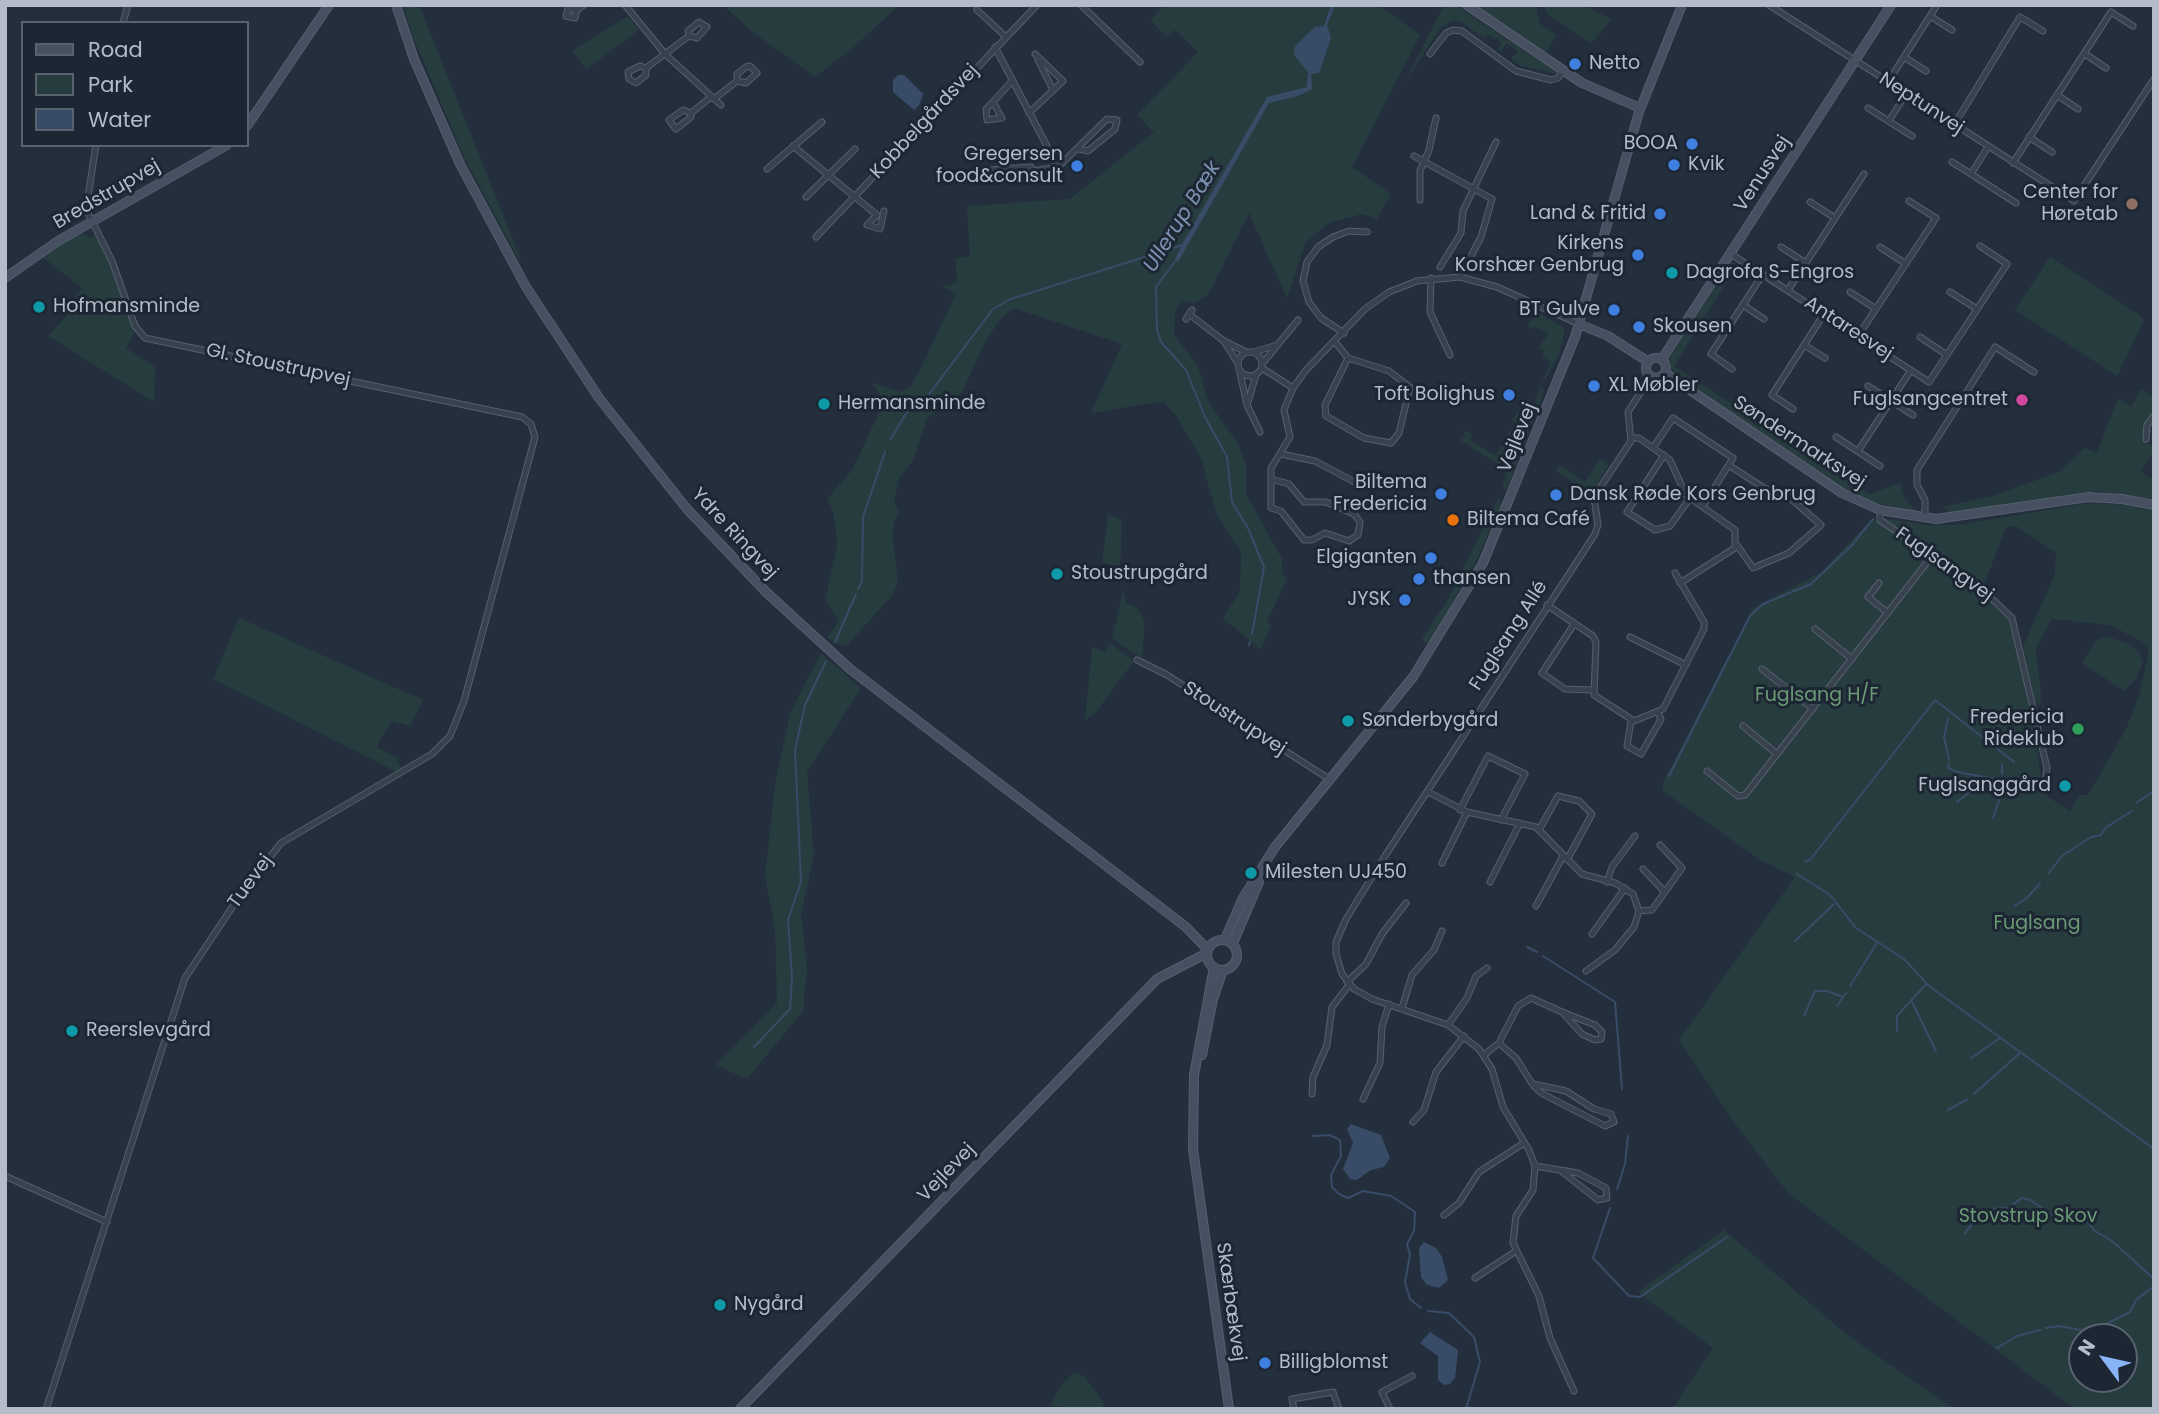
<!DOCTYPE html>
<meta charset="utf-8">
<style>
body{margin:0}
#map{position:relative;width:2159px;height:1414px;overflow:hidden;background:#242f3e;font-family:Poppins,sans-serif}
canvas{display:block}
.frame{position:absolute;inset:0;border:7px solid #b4bcc9;pointer-events:none}
.legend{position:absolute;left:21px;top:21px;width:228px;height:126px;box-sizing:border-box;background:#1d2633;border:2px solid #59626f;margin:0;padding:9px 12px;list-style:none;font-size:21px;color:#b4bcc9}
.legend li{display:flex;align-items:center;gap:14px;height:35px}
.legend b{width:35px;border:2px solid #59626f}
.north{position:absolute;left:2068px;top:1323px;width:70px;height:70px;box-sizing:border-box;background:#1d2633;border:2px solid #59626f;border-radius:50%;rotate:303deg;font-size:19px;font-weight:700;line-height:28px;text-align:center;color:#b4bcc9}
.north::after{content:'';display:block;margin:auto;width:24px;height:32px;background:#8ab4f8;clip-path:polygon(50% 0,100% 100%,50% 72%,0 100%)}
</style>
<div id="map">
<canvas width="2159" height="1414"></canvas>
<div class="frame"></div>
<ul class="legend">
<li><b style="height:9px;background:#465061"></b>Road</li>
<li><b style="height:19px;background:#263c3f"></b>Park</li>
<li><b style="height:19px;background:#394c67"></b>Water</li>
</ul>
<div class="north">N</div>
</div>
<script>
const c = document.querySelector('canvas').getContext('2d');
c.lineJoin = 'round';
function paint(path, color) {
  c.fillStyle = color;
  c.fill(path, 'evenodd');
}
function poly(rows) {
  const path = new Path2D();
  for (const r of rows) {
    if (r.length === 3) {
      path.moveTo(r[0] + r[2], r[1]);
      path.arc(r[0], r[1], r[2], 0, 2 * Math.PI);
      continue;
    }
    path.moveTo(r[0], r[1]);
    for (let i = 2; i < r.length; i += 2) path.lineTo(r[i], r[i + 1]);
  }
  return path;
}
function strokePath(path, color, width, dash) {
  c.strokeStyle = color;
  c.lineWidth = width;
  c.lineCap = dash ? 'butt' : 'round';
  c.setLineDash(dash || []);
  c.stroke(path);
}
function write(font, color, halo, rows, align = 'center') {
  c.font = font + ' Poppins,sans-serif';
  c.lineWidth = 6;
  c.setLineDash([]);
  c.textBaseline = 'middle';
  c.strokeStyle = halo;
  c.fillStyle = color;
  for (const [text, x, y, turn = 0] of rows) {
    c.save();
    c.translate(x, y);
    c.rotate((+turn || 0) * Math.PI / 180);
    c.textAlign = isNaN(turn) ? turn : align;
    if (halo) c.strokeText(text, 0, 0);
    c.fillText(text, 0, 0);
    c.restore();
  }
}
paint(poly([
 [403,5,419,5,521,259,519,260,465,159,413,37],
 [723,5,899,5,854,47,815,77,750,30],
 [1165,5,1379,5,1420,35,1352,167,1391,194,1377,219,1362,214,1329,223,1306,242,1287,298,1249,213,1208,295,1195,303,1182,301,1175,311,1174,335,1198,366,1208,401,1238,444,1246,464,1246,494,1282,559,1282,574,1287,578,1267,622,1271,624,1261,650,1223,618,1240,591,1241,552,1216,513,1201,458,1177,417,1163,401,1091,413,1122,344,1014,308,1002,317,985,342,962,392,927,418,913,460,899,479,894,500,899,512,894,522,893,538,898,582,892,596,846,646,836,643,827,637,839,621,825,600,837,545,833,510,827,499,852,470,878,415,880,394,872,383,902,392,910,387,917,376,956,294,941,286,957,283,955,259,970,256,967,206,1070,199,1154,132,1137,115,1198,52,1175,30,1167,37,1150,20],
 [1323,27,1309,75,1299,42,1311,31],
 [1444,5,1455,5,1557,72,1556,74,1520,65,1511,58,1518,51,1506,43,1501,52,1497,49,1501,44,1497,37,1495,40,1488,34,1484,39,1462,22,1454,20,1441,27,1404,84],
 [1476,5,1536,5,1540,24,1557,35,1546,53],
 [1543,5,1585,5,1612,20,1591,43,1549,16],
 [628,16,639,30,586,69,572,51],
 [79,230,88,237,95,235,104,250,135,331,126,348,155,367,154,402,48,336,66,316,65,310,82,288,41,256],
 [2050,257,2141,316,2143,322,2117,376,2015,310],
 [1731,261,1737,265,1674,366,1869,494,1900,483,1904,498,1916,511,1871,502,1840,487,1672,370,1669,358],
 [1537,312,1565,328,1560,352,1545,380,1540,378,1545,377,1551,361,1542,357,1544,351,1538,348,1549,333,1534,326,1532,329,1528,326],
 [1538,384,1544,390,1538,409,1507,489,1502,490,1507,470,1460,440,1465,437,1463,430,1472,434,1469,439,1496,456,1504,443,1507,444,1509,439,1505,437,1514,426,1516,421,1512,420,1519,409,1522,410,1515,429,1524,432,1527,424,1523,422,1525,416,1529,417,1534,403,1531,402,1535,402,1540,388],
 [2141,389,2154,398,2154,412,2143,433,2145,441,2154,447,2154,452,2141,471,2154,481,2154,499,2096,491,1950,514,1943,507,1992,496,2059,472,2085,448,2097,453,2118,398,2131,407],
 [1600,459,1609,465,1588,498,1582,494,1584,490,1556,471,1560,465,1585,482],
 [1498,498,1502,503,1477,559,1437,629,1428,643,1424,643,1422,639,1447,601],
 [2089,503,2126,505,2154,511,2154,1409,2075,1409,1789,1194,1733,1121,1679,1040,1795,877,1759,859,1663,791,1663,782,1753,608,1820,573,1873,518,1985,595,2009,619,2015,629,2042,781,2048,784,2045,795,2070,811,2080,795,2088,795,2126,729,2140,693,2149,649,2139,640,2110,625,2052,619,2036,648,2041,696,2040,705,2035,703,2023,646,2055,574,2056,553,2016,526,2006,527,1983,588,1882,518,1926,525,1958,525],
 [2082,1337,2124,1337,2124,1379,2082,1379],
 [1108,514,1121,520,1122,525,1120,569,1102,562],
 [1124,587,1125,603,1137,608,1145,621,1142,658,1112,639],
 [239,618,423,700,410,726,391,721,377,747,399,759,397,762,403,769,397,772,213,679],
 [2106,636,2131,645,2140,654,2143,663,2136,679,2124,691,2082,663,2096,641],
 [1110,643,1134,661,1096,712,1085,720,1092,647,1105,652],
 [821,653,861,688,807,772,814,855,801,913,807,970,803,1011,747,1079,716,1065,777,1003,775,929,765,877,775,784,790,713],
 [1724,1230,1846,1334,1954,1409,1672,1409,1713,1348,1638,1292],
 [1073,1373,1084,1376,1097,1393,1104,1404,1099,1409,1050,1406,1058,1389]
]), '#263c3f');
paint(poly([
 [1331,5,1335,5,1327,25,1331,38,1319,73,1311,74,1312,89,1298,96,1269,103,1178,262,1175,259,1184,241,1267,97,1307,87,1308,72,1294,55,1295,46,1315,27,1324,26],
 [898,75,904,75,923,94,920,104,914,110,893,92,893,80],
 [1351,1124,1381,1135,1390,1158,1384,1167,1371,1170,1357,1180,1350,1179,1343,1169,1353,1143,1347,1129],
 [1424,1242,1436,1248,1442,1257,1448,1280,1439,1288,1427,1285,1421,1277,1419,1248],
 [1430,1332,1458,1350,1455,1378,1450,1384,1444,1385,1438,1380,1438,1356,1420,1343]
]), '#394c67');
strokePath(poly([
 [1176,260,1156,287,1157,330,1161,342,1186,370,1205,417,1227,457,1232,502,1248,528,1264,567,1252,634],
 [890,440,913,402,924,401,993,309,1011,299,1183,245],
 [858,589,862,581,863,517,885,452],
 [835,642,856,594],
 [1249,645,1250,642],
 [1948,718,1944,737,1949,759],
 [1949,763,1948,768,1957,772,2001,780,2000,792],
 [2002,774,2002,765],
 [1669,776,1750,616,1763,604,1811,584,1852,545,1873,519],
 [1957,802,1971,791,1975,776],
 [2136,803,2154,791],
 [1993,818,2000,797],
 [1805,861,1810,860,1935,700,2014,762],
 [1797,874,1830,895,1856,928,1904,959,1929,986,2154,1149],
 [2048,874,2062,856,2091,837,2101,835,2105,828,2132,811],
 [2014,906,2026,899,2040,883],
 [1795,941,1834,904],
 [1527,947,1537,952],
 [1543,956,1615,1002,1622,1089],
 [1850,986,1877,943],
 [1912,1002,1936,1051],
 [1837,1006,1846,993],
 [1804,1016,1815,991,1827,991,1843,997],
 [1897,1031,1897,1016,1926,984],
 [754,1047,790,1009,792,977,788,920,801,882,795,750,805,705,826,661],
 [1971,1058,2000,1038],
 [1974,1094,2020,1053],
 [1948,1110,1968,1099],
 [1313,1136,1330,1135,1340,1140,1341,1156,1331,1175,1332,1187,1339,1194,1348,1198,1363,1191,1391,1196,1415,1212,1414,1231,1407,1244,1410,1255,1405,1282,1410,1299,1421,1308],
 [1617,1189,1625,1164,1628,1136],
 [1610,1208,1593,1258,1629,1296,1640,1297,1727,1237],
 [1965,1233,1980,1215,1990,1209,2008,1208,2022,1198,2030,1200,2052,1215,2078,1210,2095,1231,2112,1241,2154,1279],
 [1428,1311,1449,1313,1474,1337,1480,1362,1466,1409],
 [2046,1328,2059,1326,2081,1330,2104,1325,2130,1312,2136,1300,2154,1286],
 [1997,1348,2017,1336,2040,1330]
]), '#394c67', 2);
const street = poly([
 [625,5,665,54,721,105],
 [1081,5,1140,62],
 [1769,5,2074,201,2154,79],
 [577,10,575,18,566,16,568,8,577,10,584,5],
 [977,10,1005,36],
 [1930,16,1952,30],
 [123,23,128,5],
 [995,47,1058,167],
 [1430,54,1446,33,1453,30,1462,31,1516,71,1551,80,1558,78,1563,70],
 [2085,54,2106,68],
 [1904,57,1926,71],
 [1038,60,1053,90],
 [646,68,646,75,636,83,629,79,628,72,640,66,646,68,689,36,688,31,699,22,707,27,697,38,689,36],
 [1888,82,1937,5],
 [2057,95,2078,109],
 [714,99,737,81,746,83,757,73,750,66,746,67,737,74,737,81],
 [993,102,1002,118,987,120,986,109,993,102,1012,81],
 [1868,108,1912,136],
 [691,113,691,117,676,129,669,120,683,110,691,113,711,97],
 [1029,113,1063,81,1035,54],
 [1889,121,1906,94],
 [1954,125,2020,17,2043,31],
 [2029,137,2052,152],
 [793,146,877,215,867,225,880,229,884,211],
 [1988,147,1971,174,2016,203],
 [1414,156,1492,199,1481,237,1460,277],
 [1952,162,1971,174],
 [2013,163,2111,12,2133,26],
 [767,169,822,122],
 [1034,171,1031,174,990,177,987,174,989,170,1031,167,1034,171,1058,167,1107,119,1117,120,1115,129,1088,151,1079,149],
 [806,197,855,149],
 [1420,200,1420,171,1429,150,1436,118],
 [1810,202,1835,218],
 [816,237,1037,5],
 [1781,247,1806,263],
 [1880,247,1906,264],
 [1731,254,1929,382,2007,264,1980,246],
 [1440,267,1461,233,1463,211,1496,142],
 [1431,278,1430,312,1450,355],
 [1788,290,1864,174],
 [1850,292,1876,309],
 [1950,292,1977,309],
 [1743,305,1764,319],
 [1189,314,1224,341,1246,352],
 [1186,319,1192,310],
 [1344,333,1321,318,1309,302,1303,281,1307,262,1318,247,1333,237,1349,231,1367,232],
 [1858,336,1936,218,1909,201],
 [1920,337,1947,355],
 [1335,342,1348,358,1325,405,1326,416,1364,438,1391,443,1399,433,1410,387,1389,371,1348,358],
 [1225,343,1237,362],
 [1804,345,1825,358],
 [1250,364,12],
 [1254,352,1277,345],
 [1262,364,1298,320],
 [1262,368,1293,388],
 [1732,369,1711,354,1763,274],
 [1240,373,1247,405,1260,432],
 [1868,386,1913,415],
 [1248,402,1256,375],
 [1793,409,1772,395,1824,314],
 [1836,437,1880,466],
 [1632,438,1639,438,1670,460,1686,495,1735,530,1735,548,1680,583],
 [2146,439,2147,425,2154,416],
 [1653,448,1673,418,1733,458,1703,506],
 [1858,451,1911,370],
 [1281,454,1315,461,1360,485],
 [1664,455,1627,512,1655,530,1670,526,1690,498],
 [1730,466,1764,488,1789,497,1821,525,1789,553,1753,568,1737,545],
 [1271,479,1289,484,1304,502,1326,502,1354,514,1360,522,1358,535,1349,541,1325,533,1312,540,1304,540,1281,511,1271,508,1271,468,1290,437,1284,410,1293,388,1306,370,1365,309,1389,292,1417,281,1460,277,1497,287,1579,324],
 [1880,510,1880,520,1987,594,2012,618,2047,768,2045,783],
 [1925,519,1925,500,1917,485,1917,470,1995,347,2034,372],
 [1879,583,1868,597,1888,613],
 [1547,605,1593,636,1596,642,1594,695,1634,721,1663,709,1704,629,1704,622,1675,573],
 [1574,624,1542,673,1565,689,1593,690],
 [1815,629,1852,659],
 [1630,637,1686,665],
 [1137,660,1167,675,1329,779],
 [1762,669,1813,709],
 [1631,721,1627,746,1641,754,1661,719,1658,713],
 [1743,726,1777,754],
 [1707,771,1738,796,1745,795,1932,556],
 [1428,792,1467,812,1536,827,1582,874,1615,883,1633,894,1639,911,1634,927,1615,950,1586,971],
 [1460,810,1488,756,1525,774,1501,820],
 [1539,830,1558,796,1579,801,1592,814,1567,860],
 [1442,863,1467,812],
 [1643,869,1665,892],
 [1490,882,1520,823],
 [1607,882,1612,867,1635,836],
 [1536,906,1563,856],
 [1639,911,1652,910,1682,868,1660,845],
 [1592,934,1625,888],
 [1347,982,1366,964,1382,934,1406,903],
 [1402,1008,1412,975,1434,950,1442,931],
 [1448,1025,1467,998,1476,976,1487,968],
 [1499,1043,1516,1058,1531,1082,1533,1084,1534,1086,1538,1090,1543,1094,1605,1126,1614,1122,1611,1114,1594,1109,1566,1091,1533,1084],
 [1484,1055,1499,1043,1518,1006,1531,998,1562,1012,1582,1034,1595,1040,1601,1039,1602,1032,1595,1025,1562,1012],
 [1312,1094,1313,1077,1327,1045,1332,1007,1349,985],
 [1363,1099,1380,1063,1382,1027,1389,1004],
 [1413,1122,1424,1110,1436,1072,1464,1036],
 [1535,1166,1560,1170,1598,1200,1607,1198,1606,1188,1578,1173,1560,1170],
 [5,1176,107,1222],
 [1444,1215,1459,1203,1479,1172,1524,1143],
 [1475,1278,1516,1251],
 [1574,1391,1550,1338,1539,1296,1513,1243,1516,1216,1533,1190,1535,1166,1529,1150,1503,1107,1492,1069,1479,1049,1448,1025,1372,999,1354,989,1342,974,1336,954,1336,942,1346,919,1385,856,1595,534,1598,525,1594,497,1631,441,1628,412,1649,379],
 [46,1409,185,978,241,894,281,843,432,754,450,736,464,701,535,437,531,424,522,417,145,338,135,326,112,261,86,209,96,145],
 [1294,1409,1292,1399,1333,1392,1339,1409],
 [1390,1409,1382,1392,1412,1376]
]);
const secondary = poly([
 [396,5,414,59,460,164,526,287,599,398,687,509,766,592,850,669,1186,927,1208,950],
 [1467,5,1582,83,1640,108],
 [247,126,329,5],
 [5,278,58,241,227,145],
 [1579,324,1608,336,1647,361],
 [1656,368,10],
 [1662,359,1891,5],
 [1665,373,1842,493,1880,510,1936,519,2089,497,2122,499,2154,505],
 [1225,939,1243,898,1275,847,1413,677,1483,563,1575,337,1639,112,1682,5],
 [1222,955,15],
 [1233,943,1259,882],
 [1214,967,1194,1075,1193,1149,1229,1409],
 [1202,1055,1213,999,1223,970],
 [740,1409,1157,979,1207,953]
]);
strokePath(street, '#565f6c', 7);
strokePath(secondary, '#565f6c', 10);
strokePath(street, '#38414e', 5);
strokePath(secondary, '#465061', 8);
for (const [x, y, r, color] of [
 [1575,64,7,"#3f7fe0"],
 [1692,144,7,"#3f7fe0"],
 [1674,165,7,"#3f7fe0"],
 [1077,166,7,"#3f7fe0"],
 [2132,204,7,"#8d6e63"],
 [1660,214,7,"#3f7fe0"],
 [1638,255,7,"#3f7fe0"],
 [1672,273,7,"#0f9aa8"],
 [39,307,7,"#0f9aa8"],
 [1614,310,7,"#3f7fe0"],
 [1639,327,7,"#3f7fe0"],
 [1594,386,7,"#3f7fe0"],
 [1509,395,7,"#3f7fe0"],
 [2022,400,7,"#d1479c"],
 [824,404,7,"#0f9aa8"],
 [1441,494,7,"#3f7fe0"],
 [1556,495,7,"#3f7fe0"],
 [1453,520,7,"#e8710a"],
 [1431,558,7,"#3f7fe0"],
 [1057,574,7,"#0f9aa8"],
 [1419,579,7,"#3f7fe0"],
 [1405,600,7,"#3f7fe0"],
 [1348,721,7,"#0f9aa8"],
 [2078,729,7,"#2e9e5b"],
 [2065,786,7,"#0f9aa8"],
 [1251,873,7,"#0f9aa8"],
 [72,1031,7,"#0f9aa8"],
 [720,1305,7,"#0f9aa8"],
 [1265,1363,7,"#3f7fe0"]
]) {
  const dot = new Path2D();
  dot.arc(x, y, r, 0, 2 * Math.PI);
  c.fillStyle = color;
  c.fill(dot);
  strokePath(dot, '#1d2633', 2.5);
}
write('19px', '#b4bcc9', '#1d2633', [
 ["Netto",1589,64],
 ["BOOA",1678,144,"right"],
 ["Gregersen",1063,155,"right"],
 ["food&consult",1063,177,"right"],
 ["Kvik",1688,165],
 ["Center for",2118,193,"right"],
 ["Høretab",2118,215,"right"],
 ["Land & Fritid",1646,214,"right"],
 ["Kirkens",1624,244,"right"],
 ["Korshær Genbrug",1624,266,"right"],
 ["Dagrofa S-Engros",1686,273],
 ["Hofmansminde",53,307],
 ["BT Gulve",1600,310,"right"],
 ["Skousen",1653,327],
 ["XL Møbler",1608,386],
 ["Toft Bolighus",1495,395,"right"],
 ["Fuglsangcentret",2008,400,"right"],
 ["Hermansminde",838,404],
 ["Biltema",1427,483,"right"],
 ["Fredericia",1427,505,"right"],
 ["Dansk Røde Kors Genbrug",1570,495],
 ["Biltema Café",1467,520],
 ["Elgiganten",1417,558,"right"],
 ["Stoustrupgård",1071,574],
 ["thansen",1433,579],
 ["JYSK",1391,600,"right"],
 ["Fredericia",2064,718,"right"],
 ["Rideklub",2064,740,"right"],
 ["Sønderbygård",1362,721],
 ["Fuglsanggård",2051,786,"right"],
 ["Milesten UJ450",1265,873],
 ["Reerslevgård",86,1031],
 ["Nygård",734,1305],
 ["Billigblomst",1279,1363]
], 'left');
write('19px', '#b4bcc9', '#1d2633', [
 ["Neptunvej",1921,104,33],
 ["Kobbelgårdsvej",925,122,-47],
 ["Venusvej",1763,174,-57],
 ["Bredstrupvej",107,195,-30],
 ["Antaresvej",1848,329,33],
 ["Gl. Stoustrupvej",278,366,12],
 ["Vejlevej",1518,438,-68],
 ["Søndermarksvej",1799,443,33],
 ["Ydre Ringvej",734,534,47],
 ["Fuglsangvej",1944,565,35],
 ["Fuglsang Allé",1509,636,-57],
 ["Stoustrupvej",1234,719,33],
 ["Tuevej",251,882,-54],
 ["Vejlevej",947,1173,-46],
 ["Skærbækvej",1230,1302,82]
]);
write('19px', '#6b9a76', '#1d2633', [
 ["Fuglsang H/F",1817,696],
 ["Fuglsang",2037,924],
 ["Stovstrup Skov",2028,1217]
]);
write('italic 21px', '#7c92b1', '#1d2633', [
 ["Ullerup Bæk",1183,217,-58]
]);
</script>
